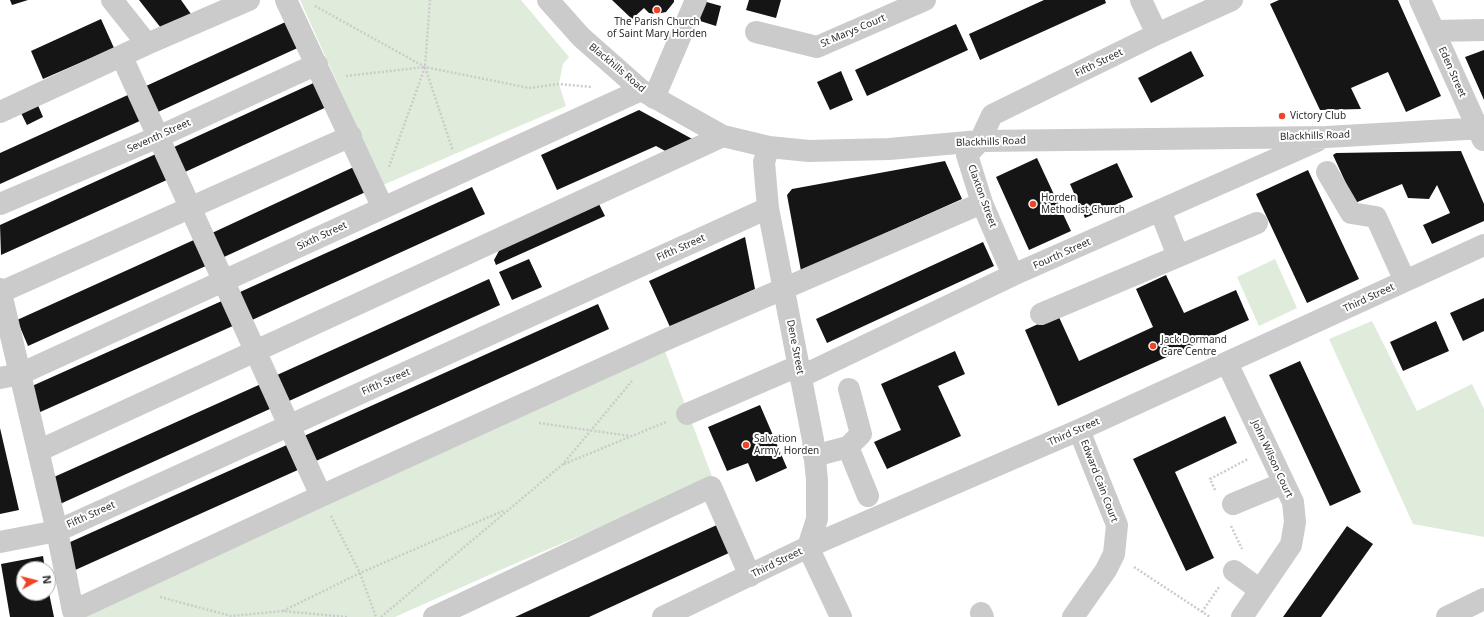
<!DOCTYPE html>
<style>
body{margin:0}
#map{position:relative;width:1484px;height:617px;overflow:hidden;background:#fff;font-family:"Noto Sans",sans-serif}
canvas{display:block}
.north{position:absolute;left:16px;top:561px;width:40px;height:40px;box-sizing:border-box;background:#fff;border:1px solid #ababab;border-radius:50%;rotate:83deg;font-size:11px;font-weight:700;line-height:16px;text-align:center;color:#2e2e2e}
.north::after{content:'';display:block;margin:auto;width:14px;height:18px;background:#ef4426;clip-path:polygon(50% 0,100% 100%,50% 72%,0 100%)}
</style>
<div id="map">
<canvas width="1484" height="617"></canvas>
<div class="north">N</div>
</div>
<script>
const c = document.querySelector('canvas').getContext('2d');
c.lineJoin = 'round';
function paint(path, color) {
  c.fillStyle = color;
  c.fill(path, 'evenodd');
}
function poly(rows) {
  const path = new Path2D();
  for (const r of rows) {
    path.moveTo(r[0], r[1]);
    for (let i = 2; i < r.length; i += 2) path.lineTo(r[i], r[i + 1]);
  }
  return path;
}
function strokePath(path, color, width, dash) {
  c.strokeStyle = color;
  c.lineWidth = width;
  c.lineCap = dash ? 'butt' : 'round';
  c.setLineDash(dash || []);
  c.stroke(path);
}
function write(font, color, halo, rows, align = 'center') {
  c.font = font + ' "Noto Sans",sans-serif';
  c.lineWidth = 4;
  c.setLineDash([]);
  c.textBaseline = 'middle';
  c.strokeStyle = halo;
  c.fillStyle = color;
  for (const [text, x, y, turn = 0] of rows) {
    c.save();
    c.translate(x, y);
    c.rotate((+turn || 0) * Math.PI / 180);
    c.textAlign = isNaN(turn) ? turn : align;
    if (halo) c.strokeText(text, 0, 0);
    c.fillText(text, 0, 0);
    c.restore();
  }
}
paint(poly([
 [300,0,521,0,569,57,563,64,559,84,566,106,383,185],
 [1275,259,1297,308,1259,326,1237,277],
 [1372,321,1417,411,1472,384,1484,409,1484,537,1413,524,1329,339],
 [665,351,713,479,507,567,395,617,83,617,83,615]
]), '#e0ecdb');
paint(poly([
 [10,0,28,0,12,5],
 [139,0,181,0,191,14,161,28],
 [612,0,674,0,674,2,666,12,656,14,649,13,644,8,632,19],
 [749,0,781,0,776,18,746,10],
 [1044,0,1105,0,1106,3,980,60,969,34],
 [1279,0,1398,0,1441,96,1406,112,1388,72,1351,88,1361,109,1320,110,1270,4],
 [703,1,721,6,716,26,697,20],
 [101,19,114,48,43,79,31,51],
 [292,19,304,45,158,112,146,86],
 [956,24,968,50,867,96,855,70],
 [1484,50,1484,100,1465,57],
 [1191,51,1204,76,1151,103,1138,78],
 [841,71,853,100,830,110,817,82],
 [320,80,331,105,185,172,174,147],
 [130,94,142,120,0,184,0,153],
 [37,103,43,117,27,125,20,111],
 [639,110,696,141,669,153,656,146,557,190,541,155],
 [1461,151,1484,204,1484,221,1432,244,1423,225,1450,213,1437,185,1429,199,1408,198,1402,184,1355,203,1333,155,1336,153],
 [158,153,169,179,1,255,0,225],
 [1037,158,1071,231,1029,250,996,177],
 [945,161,962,199,801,271,787,195,792,189],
 [1117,163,1133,197,1085,218,1070,184],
 [358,165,370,190,224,257,212,233],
 [1308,170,1359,279,1307,303,1256,194],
 [472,187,485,214,252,320,240,292],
 [599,204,605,216,496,265,494,260,500,249],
 [745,237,755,289,670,327,649,281],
 [196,239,208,265,28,346,17,320],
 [983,242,994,266,827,343,816,319],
 [529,259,542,287,512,300,499,272],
 [1166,275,1184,313,1236,290,1249,320,1058,406,1025,330,1058,315,1079,361,1153,327,1136,289],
 [489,279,500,305,289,401,277,375],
 [1484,298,1484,331,1463,341,1450,313],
 [224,300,235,325,38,413,32,386],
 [598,304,609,329,316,461,304,436],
 [1436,321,1449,351,1403,371,1390,342],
 [955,351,965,374,938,386,961,436,887,469,874,442,901,430,881,384],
 [1300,361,1361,492,1330,506,1269,375],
 [261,384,272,408,60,504,54,477],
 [760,405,787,468,756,482,748,463,727,471,708,427],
 [1225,416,1237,443,1175,472,1214,558,1186,571,1133,459],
 [0,428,19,510,0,514],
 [289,444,300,469,73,571,68,543],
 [719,524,731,552,589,617,515,617],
 [1347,526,1373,544,1321,617,1283,617],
 [43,556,45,569,24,569,24,593,49,593,54,617,10,617,1,564]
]), '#151515');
strokePath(poly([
 [315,6,425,67,529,88,559,84,592,87],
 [346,76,425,67,453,151],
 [389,167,425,67,430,0],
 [539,423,630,436],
 [564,464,666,422],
 [1215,490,1210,479,1248,459],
 [331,516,360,573,376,617],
 [1231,526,1242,549],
 [1134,567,1210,617],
 [160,597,231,616,283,611,347,617],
 [283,611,360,573,505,510],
 [1202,612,1219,587],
 [381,617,563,464,632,381]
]), '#cbcbcb', 2.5, [2, 2]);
strokePath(poly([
 [112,0,147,44],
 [286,0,383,208],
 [548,0,581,37,641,90,723,136,769,147,809,151,889,149,980,141,1326,137,1484,128],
 [1141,0,1157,34],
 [1420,0,1483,140],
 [1434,31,1484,30],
 [756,32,817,47,925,0],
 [122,57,321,496],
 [654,98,696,0],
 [0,112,147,44,249,0],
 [769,147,764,162,768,208,813,440,817,480,817,519,808,547],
 [1327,172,1351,213,1376,217,1405,281],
 [0,204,158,137,317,64],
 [1160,210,1178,256],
 [1013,275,982,203,967,155,980,141,992,115,1157,34,1232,0],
 [0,289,57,531,73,611,321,496,665,340,982,203],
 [1,292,351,136],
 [1041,314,1257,223],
 [1227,363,1293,502,1295,522,1291,545,1242,617],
 [800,377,1013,275,1317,141],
 [0,378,20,374,641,90],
 [687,414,798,366],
 [848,447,861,434,849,389],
 [38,451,723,136],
 [814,456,848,447,868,496],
 [1233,504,1284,483],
 [0,542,57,531,768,208],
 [808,547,841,617],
 [1234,571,1260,590],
 [981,613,983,617],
 [434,617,711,487,750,576],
 [663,617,808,547,1079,430,1484,245],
 [1073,617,1106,570,1114,554,1117,525,1079,430],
 [1447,617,1484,599]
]), '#cbcbcb', 22);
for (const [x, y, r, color] of [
 [657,10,4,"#ef4426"],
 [1282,116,4,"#ef4426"],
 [1033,204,4,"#ef4426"],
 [1153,346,4,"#ef4426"],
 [746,445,4,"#ef4426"]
]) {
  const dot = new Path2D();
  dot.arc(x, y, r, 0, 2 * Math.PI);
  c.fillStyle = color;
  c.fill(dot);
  strokePath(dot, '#fff', 1.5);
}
write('10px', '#2e2e2e', '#fff', [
 ["The Parish Church",657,22,"center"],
 ["of Saint Mary Horden",657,34,"center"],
 ["Victory Club",1290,116],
 ["Horden",1041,198],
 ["Methodist Church",1041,210],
 ["Jack Dormand",1161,340],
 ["Care Centre",1161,352],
 ["Salvation",754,439],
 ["Army, Horden",754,451]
], 'left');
write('10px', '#2e2e2e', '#fff', [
 ["St Marys Court",853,31,-23],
 ["Fifth Street",1099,63,-26],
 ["Blackhills Road",617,68,40],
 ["Eden Street",1452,72,66],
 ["Seventh Street",159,136,-24],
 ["Blackhills Road",1315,136,-2],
 ["Blackhills Road",991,142,-2],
 ["Claxton Street",982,196,70],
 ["Sixth Street",322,236,-25],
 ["Fifth Street",681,248,-24],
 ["Fourth Street",1062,254,-24],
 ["Third Street",1369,298,-25],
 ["Dene Street",795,347,79],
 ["Fifth Street",386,382,-24],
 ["Third Street",1074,432,-24],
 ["John Wilson Court",1272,459,65],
 ["Edward Cain Court",1099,481,69],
 ["Fifth Street",91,515,-24],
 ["Third Street",777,563,-26]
]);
</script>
